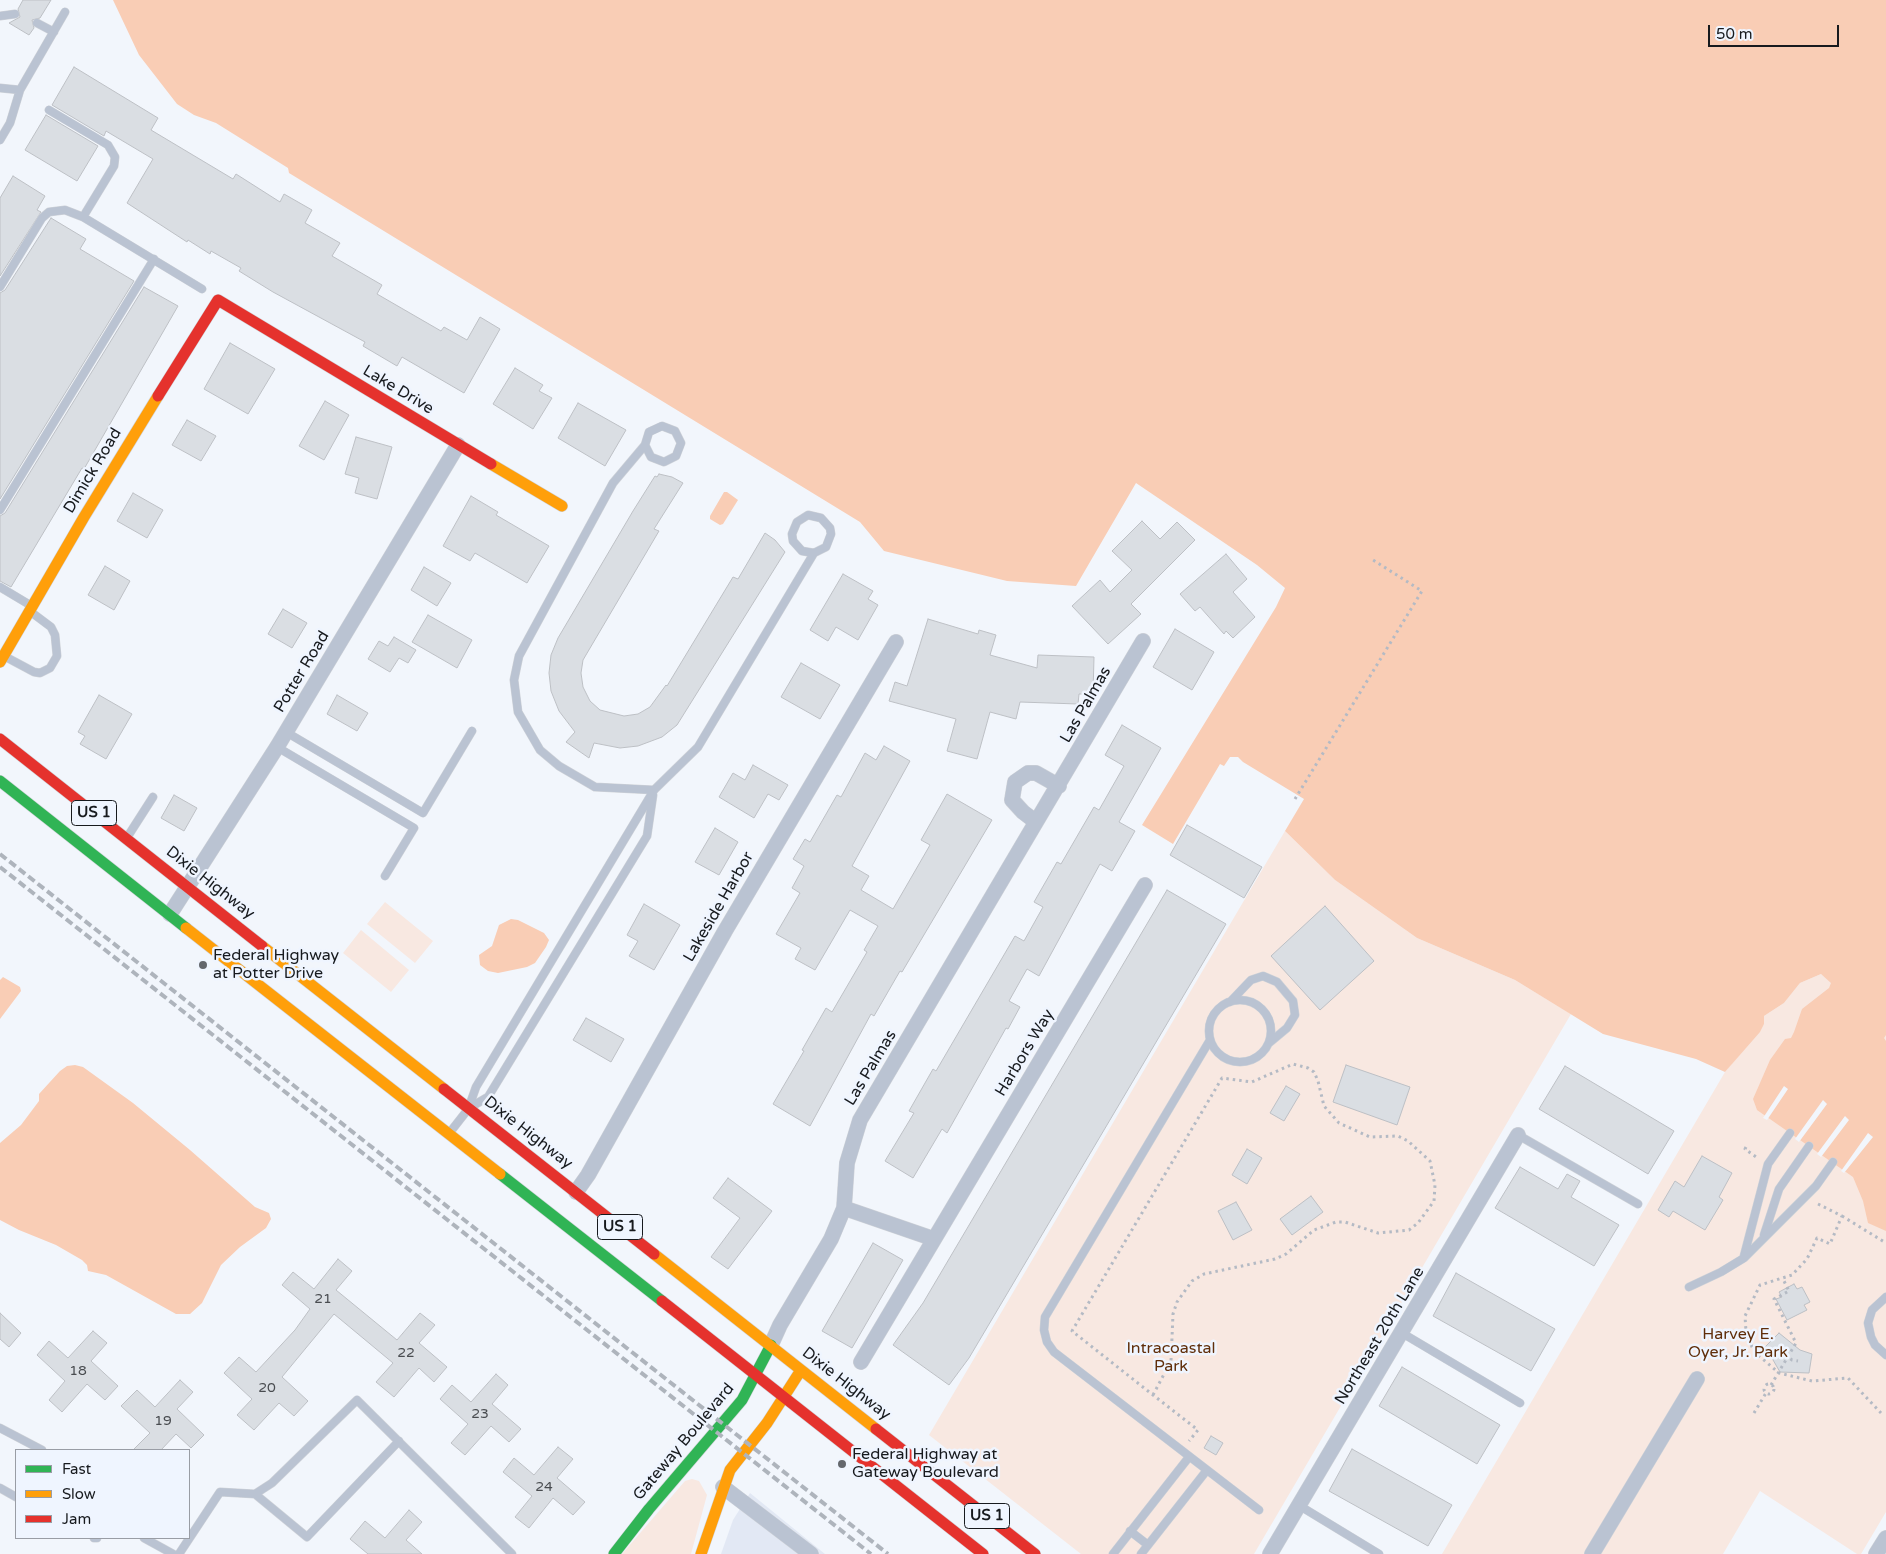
<!DOCTYPE html>
<style>
body{margin:0}
#map{position:relative;width:1886px;height:1554px;overflow:hidden;background:#f2f6fc;font-family:"Varela Round",sans-serif}
canvas{display:block}
.legend{position:absolute;left:15px;top:1449px;width:175px;height:90px;box-sizing:border-box;background:#eff5ff;border:1px solid #999da5;margin:0;padding:6px 9px;list-style:none;font-size:15px;color:#171a1e}
.legend li{display:flex;align-items:center;gap:10px;height:25px}
.legend b{width:25px;border:1px solid #999da5}
.scale{position:absolute;left:1708px;top:25px;width:131px;height:22px;box-sizing:border-box;border:2px solid #171a1e;border-top:0;padding-left:6px;font-size:15px;line-height:18px;white-space:nowrap;color:#171a1e;-webkit-text-stroke:4px #eff5ff;paint-order:stroke}
</style>
<div id="map">
<canvas width="1886" height="1554"></canvas>
<ul class="legend">
<li><b style="height:6px;background:#30b455"></b>Fast</li>
<li><b style="height:6px;background:#ff9f0a"></b>Slow</li>
<li><b style="height:6px;background:#e5322d"></b>Jam</li>
</ul>
<div class="scale">50 m</div>
</div>
<script>
const c = document.querySelector('canvas').getContext('2d');
c.lineJoin = 'round';
function paint(path, color) {
  c.fillStyle = color;
  c.fill(path, 'evenodd');
}
function poly(rows) {
  const path = new Path2D();
  for (const r of rows) {
    if (r.length === 3) {
      path.moveTo(r[0] + r[2], r[1]);
      path.arc(r[0], r[1], r[2], 0, 2 * Math.PI);
      continue;
    }
    path.moveTo(r[0], r[1]);
    for (let i = 2; i < r.length; i += 2) path.lineTo(r[i], r[i + 1]);
  }
  return path;
}
function strokePath(path, color, width, dash) {
  c.strokeStyle = color;
  c.lineWidth = width;
  c.lineCap = dash ? 'butt' : 'round';
  c.setLineDash(dash || []);
  c.stroke(path);
}
function write(font, color, halo, rows, align = 'center') {
  c.font = font + ' "Varela Round",sans-serif';
  c.lineWidth = 5;
  c.setLineDash([]);
  c.textBaseline = 'middle';
  c.strokeStyle = halo;
  c.fillStyle = color;
  for (const [text, x, y, turn = 0] of rows) {
    c.save();
    c.translate(x, y);
    c.rotate((+turn || 0) * Math.PI / 180);
    c.textAlign = isNaN(turn) ? turn : align;
    if (halo) c.strokeText(text, 0, 0);
    c.fillText(text, 0, 0);
    c.restore();
  }
}
paint(poly([
 [750,1493,825,1554,721,1554,733,1520]
]), '#e2e8f4');
paint(poly([
 [1285,831,1335,880,1417,938,1515,980,1571,1014,1254,1554,1081,1554,929,1435],
 [385,902,433,941,415,963,367,924],
 [361,930,409,970,391,992,343,953],
 [1821,974,1886,1002,1886,1512,1861,1554,1857,1554,1760,1491,1723,1554,1442,1554,1725,1072,1764,1024,1764,1016,1784,1003,1800,983],
 [692,1479,699,1481,707,1495,691,1554,622,1554,685,1481]
]), '#f8e8e1');
paint(poly([
 [113,0,1886,0,1886,1035,1884,1038,1886,1041,1886,1231,1868,1223,1863,1201,1853,1177,1757,1110,1753,1099,1770,1060,1785,1039,1791,1038,1794,1032,1802,1009,1829,988,1831,983,1821,974,1800,983,1784,1003,1764,1016,1764,1024,1760,1032,1725,1072,1696,1059,1603,1034,1515,980,1417,938,1335,880,1285,831,1304,799,1243,762,1238,757,1230,757,1224,766,1220,764,1173,844,1142,825,1276,607,1285,588,1257,565,1136,483,1076,586,1007,581,884,551,860,522,289,173,288,168,216,123,194,115,177,104,139,55],
 [724,492,727,492,738,500,723,524,720,525,710,519,710,516],
 [511,919,518,920,544,933,549,940,546,947,535,963,527,967,498,973,488,971,480,965,479,955,492,946,499,925],
 [3,977,20,987,21,991,0,1019,0,980],
 [75,1065,83,1067,133,1103,190,1150,255,1207,269,1213,271,1219,266,1228,240,1247,221,1265,202,1303,190,1314,176,1314,106,1275,88,1271,87,1265,82,1260,56,1245,19,1230,0,1220,0,1143,21,1125,39,1101,39,1094,60,1071,67,1066]
]), '#f9cdb5');
paint(poly([
 [1784,1086,1788,1089,1767,1120,1763,1118],
 [1823,1100,1827,1104,1799,1142,1795,1139],
 [1845,1116,1849,1120,1821,1157,1817,1154],
 [1868,1133,1873,1137,1844,1173,1841,1171]
]), '#f2f6fc');
const building = poly([
 [23,0,51,0,40,18,32,20,34,28,29,35,9,23,20,17,18,9,23,0],
 [74,67,158,118,151,130,233,179,236,174,280,202,284,194,312,210,305,223,340,243,332,256,382,285,377,294,441,331,444,327,467,340,480,317,500,329,464,393,402,357,397,366,363,346,365,342,273,292,239,271,241,268,211,251,210,254,188,240,187,242,127,203,153,159,106,131,104,136,52,105,74,67],
 [46,115,98,146,77,181,25,150,46,115],
 [13,176,45,196,37,210,41,212,0,276,0,198,13,176],
 [51,218,86,239,80,249,134,281,0,499,0,293,5,290,51,218],
 [144,287,178,306,84,469,82,468,11,587,0,581,0,516,5,513,144,287],
 [230,343,275,369,248,414,204,389,230,343],
 [515,368,543,385,539,391,552,398,533,429,493,404,515,368],
 [325,401,349,415,324,460,299,446,325,401],
 [578,403,626,430,605,466,558,438,578,403],
 [187,420,216,436,201,461,172,445,187,420],
 [356,437,392,447,377,499,355,493,359,478,345,474,356,437],
 [659,474,672,477,683,483,654,529,659,531,583,660,581,673,583,687,590,701,600,710,624,716,638,714,650,707,666,685,667,686,733,577,738,579,765,533,775,540,785,552,677,725,662,737,638,746,620,748,594,743,589,758,566,742,575,732,559,711,551,691,549,673,551,655,558,638,633,511,655,476,657,477,659,474],
 [133,493,163,510,147,538,117,521,133,493],
 [471,496,498,512,496,515,549,546,527,583,475,553,470,561,443,546,471,496],
 [1142,521,1160,539,1177,522,1195,540,1131,604,1141,614,1108,644,1072,606,1100,580,1110,592,1132,570,1112,551,1142,521],
 [1226,554,1247,579,1233,592,1255,617,1233,638,1226,631,1224,634,1200,607,1195,611,1180,594,1226,554],
 [105,566,130,581,114,610,88,595,105,566],
 [424,567,451,583,437,606,411,590,424,567],
 [843,574,873,591,868,599,878,605,858,640,836,627,828,641,810,630,843,574],
 [283,609,307,623,292,648,268,634,283,609],
 [428,615,472,640,457,668,412,642,428,615],
 [928,619,978,634,979,630,996,635,990,655,1037,668,1038,655,1094,657,1093,694,1079,694,1078,704,1020,702,1016,719,990,712,977,759,947,751,956,719,889,701,895,682,907,686,928,619],
 [1175,629,1214,652,1192,690,1153,667,1175,629],
 [394,637,416,650,408,663,399,658,390,672,368,659,379,641,388,646,394,637],
 [801,663,840,685,820,719,781,697,801,663],
 [99,695,132,714,106,759,80,744,85,736,78,732,99,695],
 [337,695,368,713,357,731,327,714,337,695],
 [1122,725,1161,748,1119,822,1135,831,1112,871,1100,864,1039,976,1027,969,1009,1001,1020,1007,1008,1029,1006,1028,947,1133,942,1129,913,1178,885,1161,914,1113,909,1111,933,1069,936,1071,1015,936,1024,941,1043,907,1034,902,1057,862,1061,864,1094,807,1099,810,1124,766,1105,755,1122,725],
 [884,746,910,761,852,866,869,876,861,890,893,909,930,845,921,840,947,794,992,820,902,972,900,971,874,1016,871,1014,810,1126,773,1104,804,1051,802,1050,826,1008,832,1012,867,952,864,950,878,926,850,910,815,970,795,959,801,948,776,934,800,893,792,888,804,866,793,859,805,839,810,842,837,795,841,797,865,753,876,760,884,746],
 [753,765,788,785,779,800,768,794,754,818,719,797,733,773,745,780,753,765],
 [174,795,197,808,184,831,161,818,174,795],
 [1187,825,1262,867,1244,898,1170,855,1187,825],
 [715,828,738,842,719,875,695,862,715,828],
 [1167,890,1226,924,969,1358,949,1385,893,1345,923,1303,1167,890],
 [644,904,680,925,654,970,629,956,638,941,627,935,644,904],
 [1325,906,1374,961,1320,1010,1271,956,1325,906],
 [586,1018,624,1039,611,1062,573,1040,586,1018],
 [1346,1065,1410,1087,1397,1125,1333,1102,1346,1065],
 [1565,1066,1674,1131,1648,1174,1539,1109,1565,1066],
 [1286,1086,1300,1094,1284,1121,1270,1113,1286,1086],
 [1247,1149,1262,1158,1247,1184,1232,1175,1247,1149],
 [1702,1156,1732,1173,1719,1197,1723,1200,1705,1230,1673,1211,1669,1217,1658,1210,1675,1181,1684,1187,1702,1156],
 [1520,1167,1558,1189,1567,1174,1580,1181,1571,1197,1619,1225,1594,1266,1495,1208,1520,1167],
 [728,1178,772,1211,728,1269,711,1257,740,1218,713,1198,728,1178],
 [1311,1196,1323,1212,1292,1235,1280,1219,1311,1196],
 [1236,1202,1252,1230,1233,1240,1218,1211,1236,1202],
 [873,1243,903,1260,852,1348,822,1331,873,1243],
 [338,1259,352,1271,336,1290,397,1340,420,1313,435,1325,419,1343,447,1367,434,1382,419,1368,394,1397,376,1382,393,1363,334,1314,282,1377,308,1401,294,1416,279,1403,254,1430,237,1415,252,1399,224,1373,239,1357,256,1372,295,1330,310,1309,282,1285,293,1272,314,1289,338,1259],
 [1456,1273,1555,1329,1531,1371,1433,1316,1456,1273],
 [1794,1284,1797,1289,1802,1287,1810,1302,1804,1305,1807,1310,1787,1320,1776,1299,1782,1297,1779,1292,1794,1284],
 [0,1313,21,1333,9,1347,0,1339,0,1313],
 [93,1331,107,1343,91,1361,118,1386,105,1400,87,1384,62,1412,49,1400,65,1381,37,1355,49,1341,68,1358,93,1331],
 [1779,1333,1800,1350,1812,1354,1809,1373,1780,1372,1769,1353,1764,1348,1779,1333],
 [1402,1367,1500,1425,1477,1464,1379,1406,1402,1367],
 [496,1374,508,1385,492,1404,521,1429,509,1442,491,1426,465,1455,451,1443,468,1424,440,1399,452,1385,471,1402,496,1374],
 [180,1380,193,1392,177,1409,204,1435,191,1448,176,1434,161,1450,133,1450,150,1433,121,1406,137,1390,155,1407,180,1380],
 [1211,1436,1223,1443,1216,1455,1204,1448,1211,1436],
 [558,1447,573,1459,557,1478,585,1502,573,1515,553,1498,529,1528,515,1517,532,1496,503,1472,514,1458,534,1475,558,1447],
 [1352,1449,1452,1505,1428,1546,1329,1491,1352,1449],
 [409,1510,422,1522,406,1540,422,1554,368,1554,350,1539,365,1521,385,1538,409,1510]
]);
paint(building, '#dadee3');
strokePath(building, '#bdc0c5', 1);
const lane = poly([
 [0,16,15,14],
 [37,23,54,32],
 [0,88,20,90],
 [49,110,108,145,115,157,114,166,83,217],
 [0,140,10,123,20,90,65,12],
 [0,287,42,218,49,212,65,210,83,217,202,289],
 [645,445,649,432,662,426,675,431,681,443,676,456,664,462,651,457,645,445,613,483,519,656,514,680,518,712,540,750,559,766,595,787,654,790],
 [0,510,154,259],
 [0,587,30,605],
 [4,656,34,672,40,673,50,668,57,656,55,635,51,627,31,612],
 [286,732,423,813,472,731],
 [277,747,414,828,385,876],
 [128,836,153,797],
 [1240,1031,31],
 [1230,1002,1251,980,1263,976,1277,982,1293,1001,1295,1015,1287,1028,1269,1043],
 [1210,1040,1045,1317,1044,1330,1047,1342,1054,1352,1259,1510],
 [470,1104,476,1087,654,790,698,747,814,553,802,551,793,541,792,534,797,522,808,515,821,518,830,528,831,534,826,547,814,553],
 [451,1131,469,1108,488,1097,647,836,653,795],
 [1518,1135,1638,1204],
 [1764,1235,1779,1189,1809,1146],
 [1744,1256,1768,1164,1790,1133],
 [1689,1287,1721,1272,1744,1258,1816,1186,1833,1162],
 [1886,1297,1872,1310,1868,1323,1871,1337,1875,1345,1886,1355],
 [1402,1333,1520,1403],
 [0,1428,42,1450],
 [0,1488,16,1497],
 [255,1494,307,1537,399,1441],
 [1300,1506,1379,1554],
 [1130,1531,1148,1545],
 [94,1538,97,1538],
 [144,1538,173,1554],
 [179,1554,220,1492,255,1494,272,1483,357,1400,512,1554],
 [1113,1554,1189,1457],
 [1141,1554,1207,1470]
]);
const street = poly([
 [1036,822,1023,812,1012,800,1015,782,1028,773,1036,773,1059,786],
 [170,914,277,747,458,445],
 [576,1192,588,1175,725,931,896,642],
 [844,1208,934,1239],
 [771,1345,780,1325,831,1239,844,1208,847,1163,860,1120,1143,641],
 [861,1362,1145,885],
 [723,1487,811,1554],
 [1270,1554,1518,1135],
 [1592,1554,1697,1379],
 [1876,1554,1886,1538]
]);
const fast = poly([
 [0,781,186,928],
 [500,1174,662,1301],
 [614,1554,649,1509,742,1400,771,1345]
]);
const slow = poly([
 [491,464,562,506],
 [0,662,84,517,158,396],
 [186,928,500,1174],
 [262,946,444,1089],
 [654,1254,876,1429],
 [701,1554,730,1470,767,1423,801,1370]
]);
const jam = poly([
 [158,396,218,300,491,464],
 [0,739,262,946],
 [444,1089,654,1254],
 [662,1301,983,1554],
 [876,1429,1035,1554]
]);
strokePath(lane, '#d0d3d8', 9);
strokePath(street, '#d0d3d8', 16);
strokePath(fast, '#d0d3d8', 12);
strokePath(slow, '#d0d3d8', 12);
strokePath(jam, '#d0d3d8', 12);
strokePath(poly([
 [1295,799,1422,591,1373,560],
 [1746,1147,1745,1149,1759,1159],
 [1818,1204,1842,1216,1830,1244,1817,1238,1807,1259,1792,1275,1760,1285,1745,1316,1746,1332,1752,1347,1758,1355,1779,1373,1812,1381,1848,1378,1881,1413],
 [1842,1216,1886,1243],
 [1780,1351,1792,1360,1798,1361],
 [1769,1389,5],
 [1771,1385,1796,1343,1774,1299,1789,1291,1783,1279],
 [1153,1395,1171,1361,1173,1314,1177,1302,1192,1281,1204,1274,1275,1259,1286,1254,1314,1230,1336,1222,1345,1222,1378,1233,1409,1230,1418,1223,1434,1201,1435,1185,1430,1161,1408,1141,1398,1136,1370,1137,1339,1123,1324,1106,1318,1081,1314,1072,1308,1068,1293,1064,1252,1082,1222,1078,1072,1331,1153,1395,1198,1430,1189,1441],
 [1754,1413,1766,1393]
]), '#b4bac4', 3, [2.5, 4]);
strokePath(lane, '#bac3d2', 8);
strokePath(street, '#bac3d2', 15);
strokePath(fast, '#30b455', 11);
strokePath(slow, '#ff9f0a', 11);
strokePath(jam, '#e5322d', 11);
strokePath(poly([
 [0,854,888,1554],
 [0,867,871,1554]
]), '#aeb4bc', 4, [8, 4]);
for (const [x, y, r, color] of [
 [203,965,5,"#64676c"],
 [842,1464,5,"#64676c"]
]) {
  const dot = new Path2D();
  dot.arc(x, y, r, 0, 2 * Math.PI);
  c.fillStyle = color;
  c.fill(dot);
  strokePath(dot, '#eff5ff', 2);
}
write('14px', '#494c50', null, [
 ["21",323,1299],
 ["22",406,1353],
 ["18",78,1371],
 ["20",267,1388],
 ["23",480,1414],
 ["19",163,1421],
 ["24",544,1487]
]);
for (const [x, y, w] of [
 [94,813,45],
 [620,1227,45],
 [987,1516,45]
]) {
  const box = new Path2D();
  box.roundRect(x - w / 2, y - 12.5, w, 25, 4);
  c.fillStyle = '#eff5ff';
  c.fill(box);
  strokePath(box, '#171a1e', 1);
}
write('bold 15px', '#171a1e', null, [
 ["US 1",94,813],
 ["US 1",620,1227],
 ["US 1",987,1516]
]);
write('16px', '#171a1e', '#eff5ff', [
 ["Lake Drive",398,390,31],
 ["Dimick Road",93,471,-59],
 ["Potter Road",302,672,-59],
 ["Las Palmas",1086,705,-60],
 ["Dixie Highway",210,883,38],
 ["Lakeside Harbor",719,907,-60],
 ["Harbors Way",1025,1053,-59],
 ["Las Palmas",871,1068,-59],
 ["Dixie Highway",528,1133,38],
 ["Northeast 20th Lane",1380,1336,-59],
 ["Dixie Highway",846,1384,38],
 ["Gateway Boulevard",684,1442,-50]
]);
write('16px', '#171a1e', '#eff5ff', [
 ["Federal Highway",213,956],
 ["at Potter Drive",213,974],
 ["Federal Highway at",852,1455],
 ["Gateway Boulevard",852,1473]
], 'left');
write('16px', '#602e0a', '#eff5ff', [
 ["Harvey E.",1738,1335],
 ["Oyer, Jr. Park",1738,1353],
 ["Intracoastal",1171,1349],
 ["Park",1171,1367]
]);
</script>
